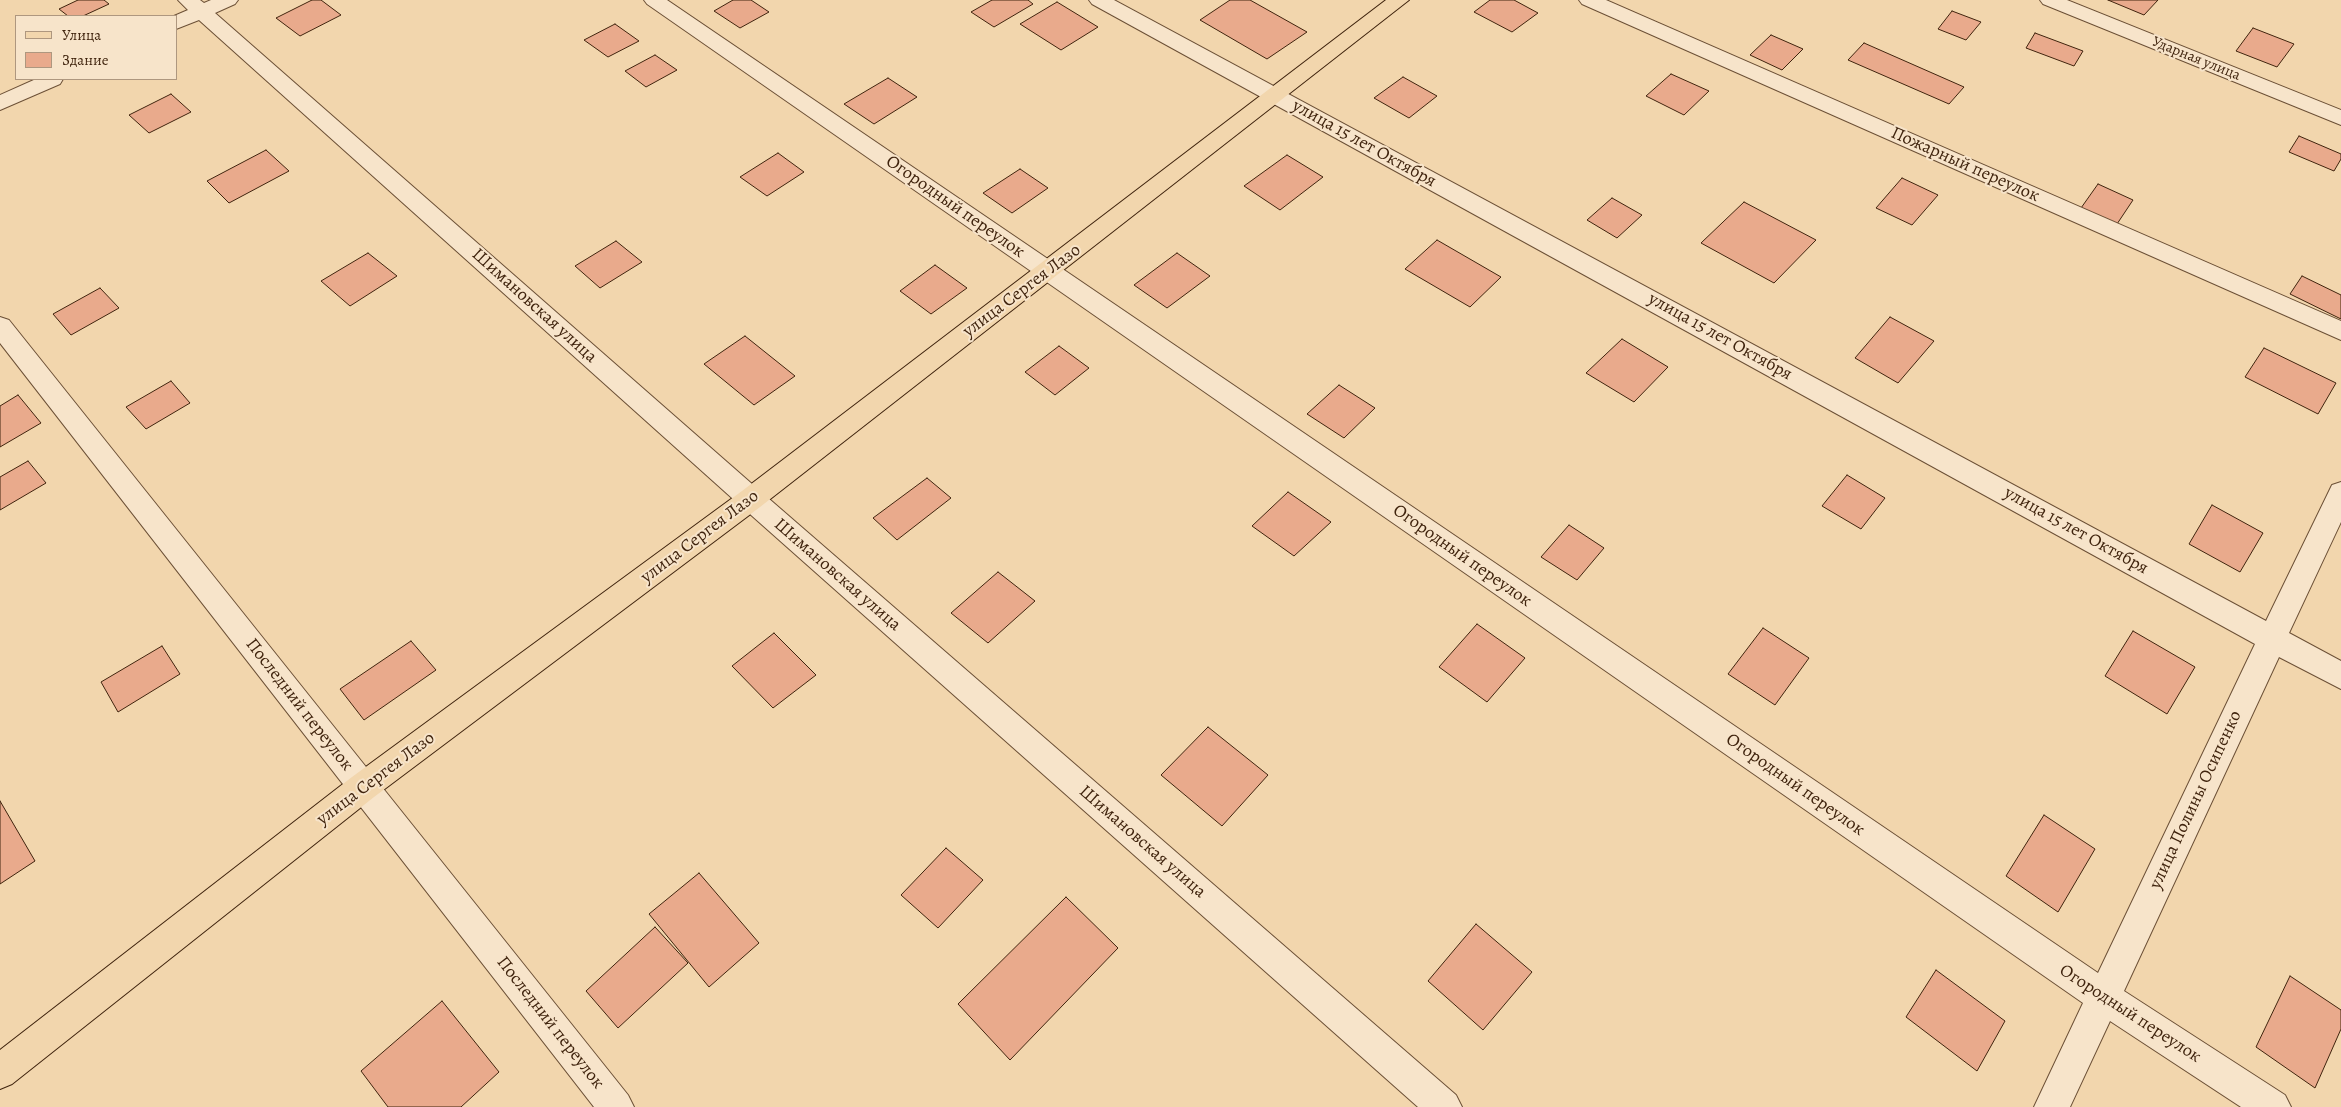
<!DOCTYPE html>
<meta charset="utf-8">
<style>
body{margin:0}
#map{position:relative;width:2341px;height:1107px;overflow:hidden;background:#f2d6ad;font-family:Alegreya,serif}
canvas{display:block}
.legend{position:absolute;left:15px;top:15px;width:162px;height:65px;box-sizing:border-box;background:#f7e4ca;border:1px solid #ae977f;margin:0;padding:6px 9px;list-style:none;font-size:15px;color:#40240e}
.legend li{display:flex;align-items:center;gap:10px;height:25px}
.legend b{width:25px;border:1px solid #ae977f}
</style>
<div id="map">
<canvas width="2341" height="1107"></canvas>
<ul class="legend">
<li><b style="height:6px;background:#f2d6ad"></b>Улица</li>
<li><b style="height:14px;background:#e9aa8c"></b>Здание</li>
</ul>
</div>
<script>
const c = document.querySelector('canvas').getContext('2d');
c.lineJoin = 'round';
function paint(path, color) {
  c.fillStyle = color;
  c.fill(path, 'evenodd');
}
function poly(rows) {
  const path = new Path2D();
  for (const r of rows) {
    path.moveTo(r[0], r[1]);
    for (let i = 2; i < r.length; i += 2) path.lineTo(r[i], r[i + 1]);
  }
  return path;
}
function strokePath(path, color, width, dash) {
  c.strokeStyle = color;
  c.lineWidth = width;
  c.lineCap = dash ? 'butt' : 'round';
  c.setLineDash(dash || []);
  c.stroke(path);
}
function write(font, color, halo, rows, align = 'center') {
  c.font = font + ' Alegreya,serif';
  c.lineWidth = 4;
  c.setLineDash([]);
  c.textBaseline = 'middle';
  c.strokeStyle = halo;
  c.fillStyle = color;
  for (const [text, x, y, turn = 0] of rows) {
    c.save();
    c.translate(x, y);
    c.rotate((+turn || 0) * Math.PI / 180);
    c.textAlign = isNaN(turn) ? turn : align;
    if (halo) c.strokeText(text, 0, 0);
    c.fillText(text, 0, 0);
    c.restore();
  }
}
const building = poly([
 [78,0,104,0,109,4,83,16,68,16,59,9,78,0],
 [312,0,321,0,341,15,300,36,276,18,312,0],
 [733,0,751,0,769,12,740,28,714,11,733,0],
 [992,0,1028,0,1033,4,994,27,971,12,992,0],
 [1230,0,1250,0,1307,32,1267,59,1200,20,1230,0],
 [1490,0,1514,0,1538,13,1512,32,1474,12,1490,0],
 [2108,0,2158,0,2144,15,2108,0],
 [1057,2,1098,27,1061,50,1020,24,1057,2],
 [1952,11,1981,22,1966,40,1938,29,1952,11],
 [615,24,639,41,608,57,584,40,615,24],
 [2253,28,2294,44,2277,67,2236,51,2253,28],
 [2035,33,2083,51,2074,66,2026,48,2035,33],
 [1771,35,1803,49,1782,70,1750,55,1771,35],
 [1864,43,1964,87,1949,104,1848,60,1864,43],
 [655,55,677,70,646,87,625,71,655,55],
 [1671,74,1709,91,1684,115,1646,96,1671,74],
 [1403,77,1437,96,1409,118,1374,98,1403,77],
 [888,78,917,97,874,124,844,104,888,78],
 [171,94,191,112,149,133,129,115,171,94],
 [2299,136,2341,154,2341,159,2334,171,2289,152,2299,136],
 [266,150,289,171,229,203,207,181,266,150],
 [778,153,804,172,767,196,740,177,778,153],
 [1287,155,1323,177,1280,210,1244,186,1287,155],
 [1020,169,1048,188,1012,213,983,193,1020,169],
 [1902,178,1938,195,1912,225,1876,208,1902,178],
 [2098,184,2133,200,2117,224,2081,208,2098,184],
 [1612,198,1642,215,1617,238,1587,220,1612,198],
 [1744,202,1816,240,1774,283,1701,243,1744,202],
 [1437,240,1501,277,1470,307,1405,269,1437,240],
 [616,241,642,262,600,288,575,266,616,241],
 [368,253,397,276,350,306,321,281,368,253],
 [1177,253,1210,276,1167,308,1134,285,1177,253],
 [935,265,967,288,931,314,900,291,935,265],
 [2302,276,2341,295,2341,319,2290,294,2302,276],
 [100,288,119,308,71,335,53,314,100,288],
 [1890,317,1934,341,1898,383,1855,358,1890,317],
 [745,336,795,376,754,405,704,364,745,336],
 [1622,339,1668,367,1634,402,1586,373,1622,339],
 [1059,346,1089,368,1055,395,1025,372,1059,346],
 [2264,348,2336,383,2318,414,2245,377,2264,348],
 [171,381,190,403,146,429,126,407,171,381],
 [1339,385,1375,408,1344,438,1307,414,1339,385],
 [18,395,41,423,0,447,0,406,18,395],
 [28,461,46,483,0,510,0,477,28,461],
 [1847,475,1885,498,1861,529,1822,506,1847,475],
 [927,478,951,498,897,540,873,518,927,478],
 [1288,492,1331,522,1294,556,1252,526,1288,492],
 [2212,505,2263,533,2240,572,2189,544,2212,505],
 [1569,525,1604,548,1577,580,1541,557,1569,525],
 [998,572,1035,601,988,643,951,613,998,572],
 [1477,624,1525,658,1487,702,1439,667,1477,624],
 [1763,628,1809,658,1775,705,1728,674,1763,628],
 [2133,631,2195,667,2167,714,2105,676,2133,631],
 [774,633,816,675,773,708,732,666,774,633],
 [411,641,436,670,364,720,340,689,411,641],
 [162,646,180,674,118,712,101,682,162,646],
 [1208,727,1268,775,1222,826,1161,775,1208,727],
 [0,801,35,861,0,884,0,801],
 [2044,815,2095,849,2058,912,2006,876,2044,815],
 [946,848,983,880,938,928,901,895,946,848],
 [699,873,759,943,709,987,649,914,699,873],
 [1066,897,1118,948,1010,1060,958,1004,1066,897],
 [1476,924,1532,972,1483,1030,1428,981,1476,924],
 [655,927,688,963,618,1028,586,991,655,927],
 [1936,970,2005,1021,1977,1071,1906,1017,1936,970],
 [2290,976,2341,1010,2341,1029,2315,1088,2256,1047,2290,976],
 [442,1001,499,1072,461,1107,388,1107,361,1071,442,1001]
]);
paint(building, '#e9aa8c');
strokePath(building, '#40240e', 1);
const minor = poly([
 [178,0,200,0,204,3,211,0,238,0,235,4,215,13,760,491,1456,1095,1462,1107,1418,1107,742,507,199,20,176,29,176,16,174,16,188,10,178,0],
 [644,0,667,0,2098,973,2255,644,1092,4,1089,0,1114,0,2266,621,2332,485,2341,482,2341,522,2289,633,2341,661,2341,689,2279,657,2124,991,2285,1095,2291,1107,2241,1107,2110,1021,2070,1107,2034,1107,2083,1003,647,4,644,0],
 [1579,0,1606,0,2341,321,2341,340,1582,4,1579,0],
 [2040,0,2067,0,2341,110,2341,125,2043,4,2040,0],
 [36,79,63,79,60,84,0,110,0,95,36,79],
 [0,317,9,320,628,1095,634,1107,594,1107,0,343,0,317]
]);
const major = poly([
 [1386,0,1409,0,760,507,374,797,12,1084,0,1089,0,1050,352,777,742,491,1386,0]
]);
strokePath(minor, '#6c5036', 2);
strokePath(major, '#40240e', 2);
paint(minor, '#f7e4ca');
paint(major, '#f2d6ad');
write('15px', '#40240e', '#f7e4ca', [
 ["Ударная улица",2196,59,22]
]);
write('18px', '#40240e', '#f7e4ca', [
 ["улица 15 лет Октября",1364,144,29],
 ["Пожарный переулок",1965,165,24],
 ["Огородный переулок",955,207,35],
 ["улица Сергея Лазо",1022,291,-37],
 ["Шимановская улица",534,306,42],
 ["улица 15 лет Октября",1720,337,29],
 ["улица 15 лет Октября",2076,531,29],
 ["улица Сергея Лазо",700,537,-37],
 ["Огородный переулок",1462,556,35],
 ["Шимановская улица",837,575,41],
 ["Последний переулок",299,705,52],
 ["улица Сергея Лазо",376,779,-37],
 ["Огородный переулок",1795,785,35],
 ["улица Полины Осипенко",2196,800,-65],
 ["Шимановская улица",1142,842,41],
 ["Огородный переулок",2130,1014,33],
 ["Последний переулок",550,1023,52]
]);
</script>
